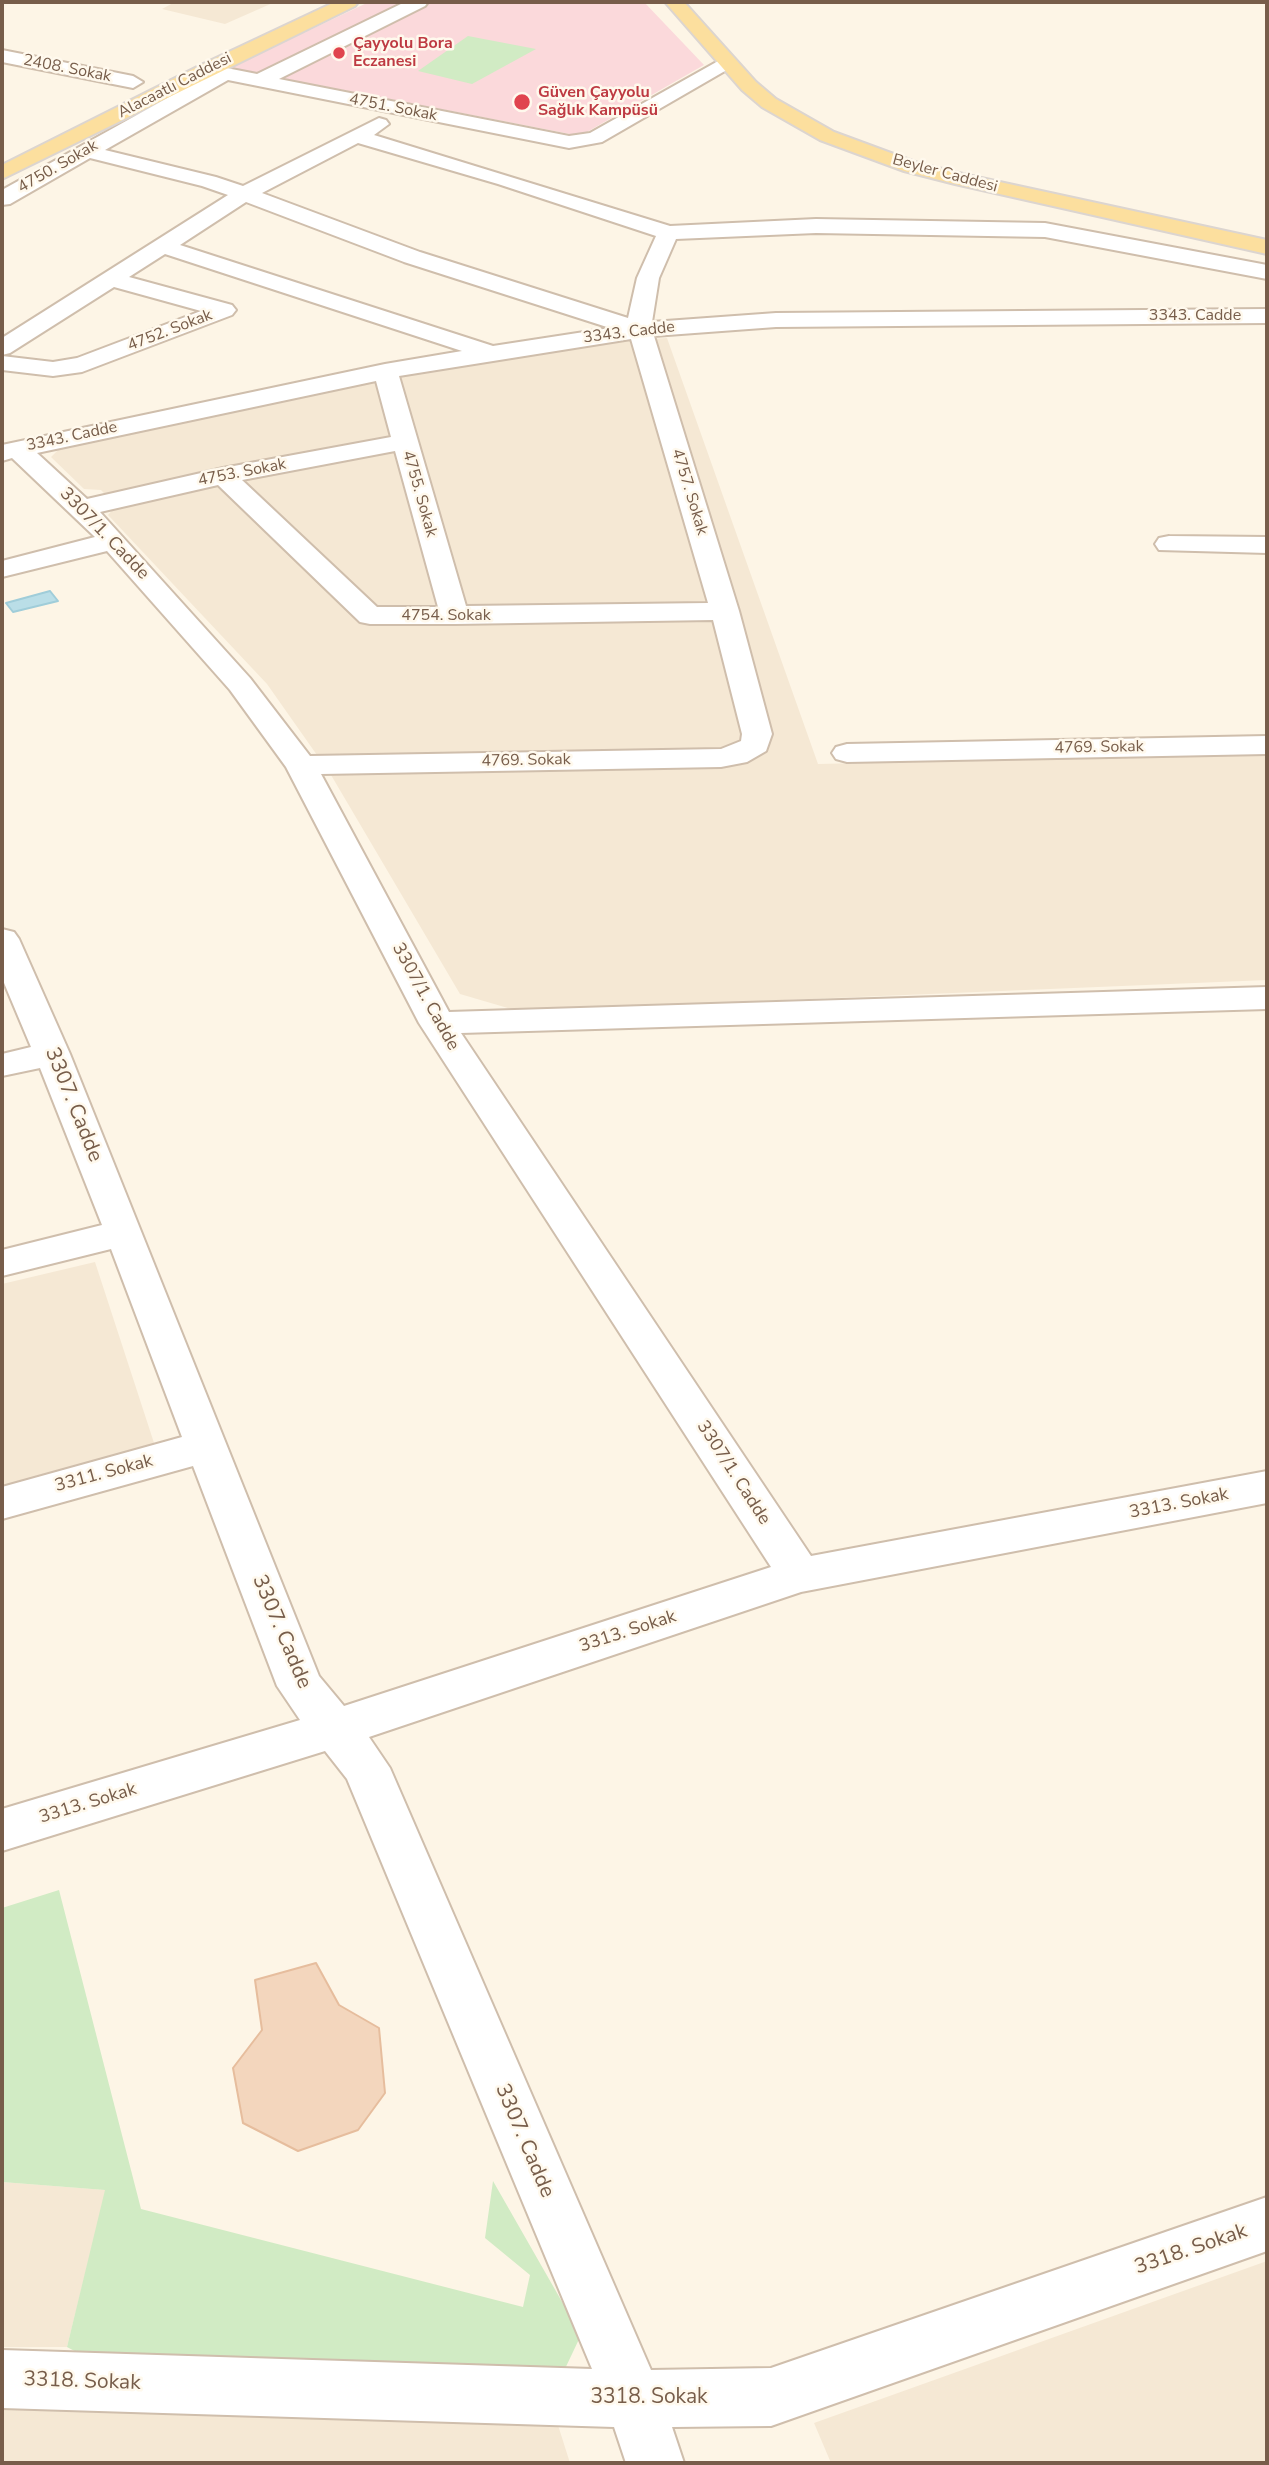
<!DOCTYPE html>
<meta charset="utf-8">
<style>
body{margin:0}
#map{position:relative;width:1269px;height:2465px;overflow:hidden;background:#fdf5e6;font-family:"Nunito Sans",sans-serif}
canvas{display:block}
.frame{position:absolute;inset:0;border:4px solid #775d4a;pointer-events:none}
</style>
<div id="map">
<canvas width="1269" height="2465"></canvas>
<div class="frame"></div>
</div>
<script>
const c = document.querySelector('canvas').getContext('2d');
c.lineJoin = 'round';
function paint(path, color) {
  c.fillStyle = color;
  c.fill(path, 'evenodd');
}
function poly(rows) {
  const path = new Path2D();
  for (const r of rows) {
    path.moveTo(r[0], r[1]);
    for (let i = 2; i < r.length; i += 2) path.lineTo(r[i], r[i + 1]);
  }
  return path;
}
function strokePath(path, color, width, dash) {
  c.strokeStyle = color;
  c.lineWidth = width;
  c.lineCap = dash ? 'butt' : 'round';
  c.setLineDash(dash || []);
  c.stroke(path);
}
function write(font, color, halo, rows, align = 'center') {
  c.font = font + ' "Nunito Sans",sans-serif';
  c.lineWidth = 5;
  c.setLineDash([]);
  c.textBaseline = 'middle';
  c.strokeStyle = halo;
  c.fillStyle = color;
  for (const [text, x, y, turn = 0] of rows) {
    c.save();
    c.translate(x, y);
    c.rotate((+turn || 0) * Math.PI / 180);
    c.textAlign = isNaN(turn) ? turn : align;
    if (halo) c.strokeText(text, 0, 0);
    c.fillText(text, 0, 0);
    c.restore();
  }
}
paint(poly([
 [175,2,275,2,225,24,162,9],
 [667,338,818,764,1267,754,1267,980,518,1011,460,994,331,775,267,684,108,515,116,506,101,490,84,489,51,457,58,450,391,377,632,340],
 [95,1262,155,1446,2,1486,2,1284],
 [2,2182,106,2190,67,2347,2,2347],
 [1267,2261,1267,2463,831,2463,814,2423],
 [2,2409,557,2422,570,2463,2,2463]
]), '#f5e8d4');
paint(poly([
 [369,2,644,2,704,65,580,136,229,68]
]), '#fbd9db');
paint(poly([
 [468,36,536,49,472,84,418,71],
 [59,1890,141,2209,523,2307,530,2275,485,2238,493,2181,581,2335,563,2373,82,2355,67,2347,105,2190,2,2182,2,1908]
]), '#d1ebc4');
const water = poly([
 [50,591,58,601,13,612,6,603,50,591]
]);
paint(water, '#badee7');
strokePath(water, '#a0cdd9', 2);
const building = poly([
 [316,1963,339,2005,379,2028,385,2093,358,2130,298,2151,243,2123,233,2068,262,2030,255,1980,316,1963]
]);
paint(building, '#f3d6bd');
strokePath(building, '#e6bd9d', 2);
const minor = poly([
 [405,2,428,2,425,6,279,79,569,136,590,133,720,60,734,60,737,64,602,142,569,148,228,80,105,150,216,177,243,186,379,118,386,120,389,124,374,135,670,226,816,219,1045,223,1267,265,1267,279,1045,237,816,233,676,239,659,278,652,322,776,313,1267,309,1267,323,776,327,654,336,739,611,772,734,766,751,747,762,721,767,321,774,449,1012,1267,987,1267,1009,461,1033,811,1556,1267,1471,1267,1503,801,1592,369,1737,390,1768,651,2370,771,2368,1267,2197,1267,2251,771,2426,672,2427,684,2463,626,2463,614,2427,2,2408,2,2350,592,2369,347,1779,325,1751,2,1851,2,1809,300,1720,277,1686,193,1466,2,1519,2,1487,182,1437,111,1249,2,1276,2,1250,102,1225,40,1068,2,1076,2,1054,31,1047,2,978,2,929,14,932,19,939,70,1054,319,1676,344,1706,771,1567,419,1023,286,767,230,690,107,551,2,577,2,561,95,537,12,458,2,461,2,445,385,364,462,351,165,254,129,277,232,305,236,310,232,315,82,372,53,376,2,370,2,356,53,362,77,358,201,311,114,287,10,353,2,355,2,338,228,195,202,186,90,158,10,204,2,205,2,190,207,76,199,74,196,70,199,66,206,64,257,74,405,2],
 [358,143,498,184,656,236,637,278,628,318,420,252,262,193,358,143],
 [246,202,404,262,610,328,493,346,180,245,246,202],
 [631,339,708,603,466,606,399,376,631,339],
 [376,381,391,437,223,468,87,499,37,453,376,381],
 [395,451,438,607,377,607,242,480,395,451],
 [218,485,360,622,370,624,455,624,713,620,742,734,741,741,721,749,310,756,250,678,100,512,218,485],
 [2,50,133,76,143,82,133,88,2,62,2,50],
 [1169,536,1267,537,1267,553,1159,550,1155,544,1159,538,1169,536],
 [1267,736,1267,754,847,762,836,759,832,753,836,747,847,744,1267,736]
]);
const major = poly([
 [335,2,358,2,355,6,2,179,2,165,199,66,335,2],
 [665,2,684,2,756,82,776,99,834,132,918,163,963,174,1267,240,1267,254,955,184,904,171,820,140,762,107,742,90,665,2]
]);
strokePath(minor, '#cfbeac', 4);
strokePath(major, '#dcd5d0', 4);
paint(minor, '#fff');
paint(major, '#fcdf9e');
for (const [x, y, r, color] of [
 [339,53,7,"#e0444e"],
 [522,102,9,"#e0444e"]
]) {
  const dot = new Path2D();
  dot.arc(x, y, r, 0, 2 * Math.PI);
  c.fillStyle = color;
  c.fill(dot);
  strokePath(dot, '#fff9ed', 2.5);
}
write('bold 16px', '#be3a42', '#fff9ed', [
 ["Çayyolu Bora",353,44],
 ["Eczanesi",353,62],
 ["Güven Çayyolu",538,93],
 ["Sağlık Kampüsü",538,111]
], 'left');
write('16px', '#775d4a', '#fff9ed', [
 ["2408. Sokak",67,69,11],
 ["Alacaatlı Caddesi",175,86,-27],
 ["4751. Sokak",393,108,11],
 ["4750. Sokak",58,167,-30],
 ["Beyler Caddesi",945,174,15],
 ["3343. Cadde",1195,316],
 ["4752. Sokak",170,331,-21],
 ["3343. Cadde",629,333,-7],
 ["3343. Cadde",72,437,-12],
 ["4753. Sokak",242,473,-11],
 ["4757. Sokak",689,492,73],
 ["4755. Sokak",419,494,74],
 ["4754. Sokak",446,616],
 ["4769. Sokak",1099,748,-1],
 ["4769. Sokak",526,761,-1]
]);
write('18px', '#775d4a', '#fff9ed', [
 ["3307/1. Cadde",104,534,46],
 ["3307/1. Cadde",425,997,61],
 ["3307/1. Cadde",733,1473,57],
 ["3311. Sokak",104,1474,-15],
 ["3313. Sokak",1179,1504,-11],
 ["3313. Sokak",628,1632,-18],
 ["3313. Sokak",88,1804,-17]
]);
write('21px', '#775d4a', '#fff9ed', [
 ["3307. Cadde",73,1105,68],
 ["3307. Cadde",281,1632,67],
 ["3307. Cadde",524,2141,67],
 ["3318. Sokak",1191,2250,-19],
 ["3318. Sokak",82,2382,2],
 ["3318. Sokak",649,2398]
]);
</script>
